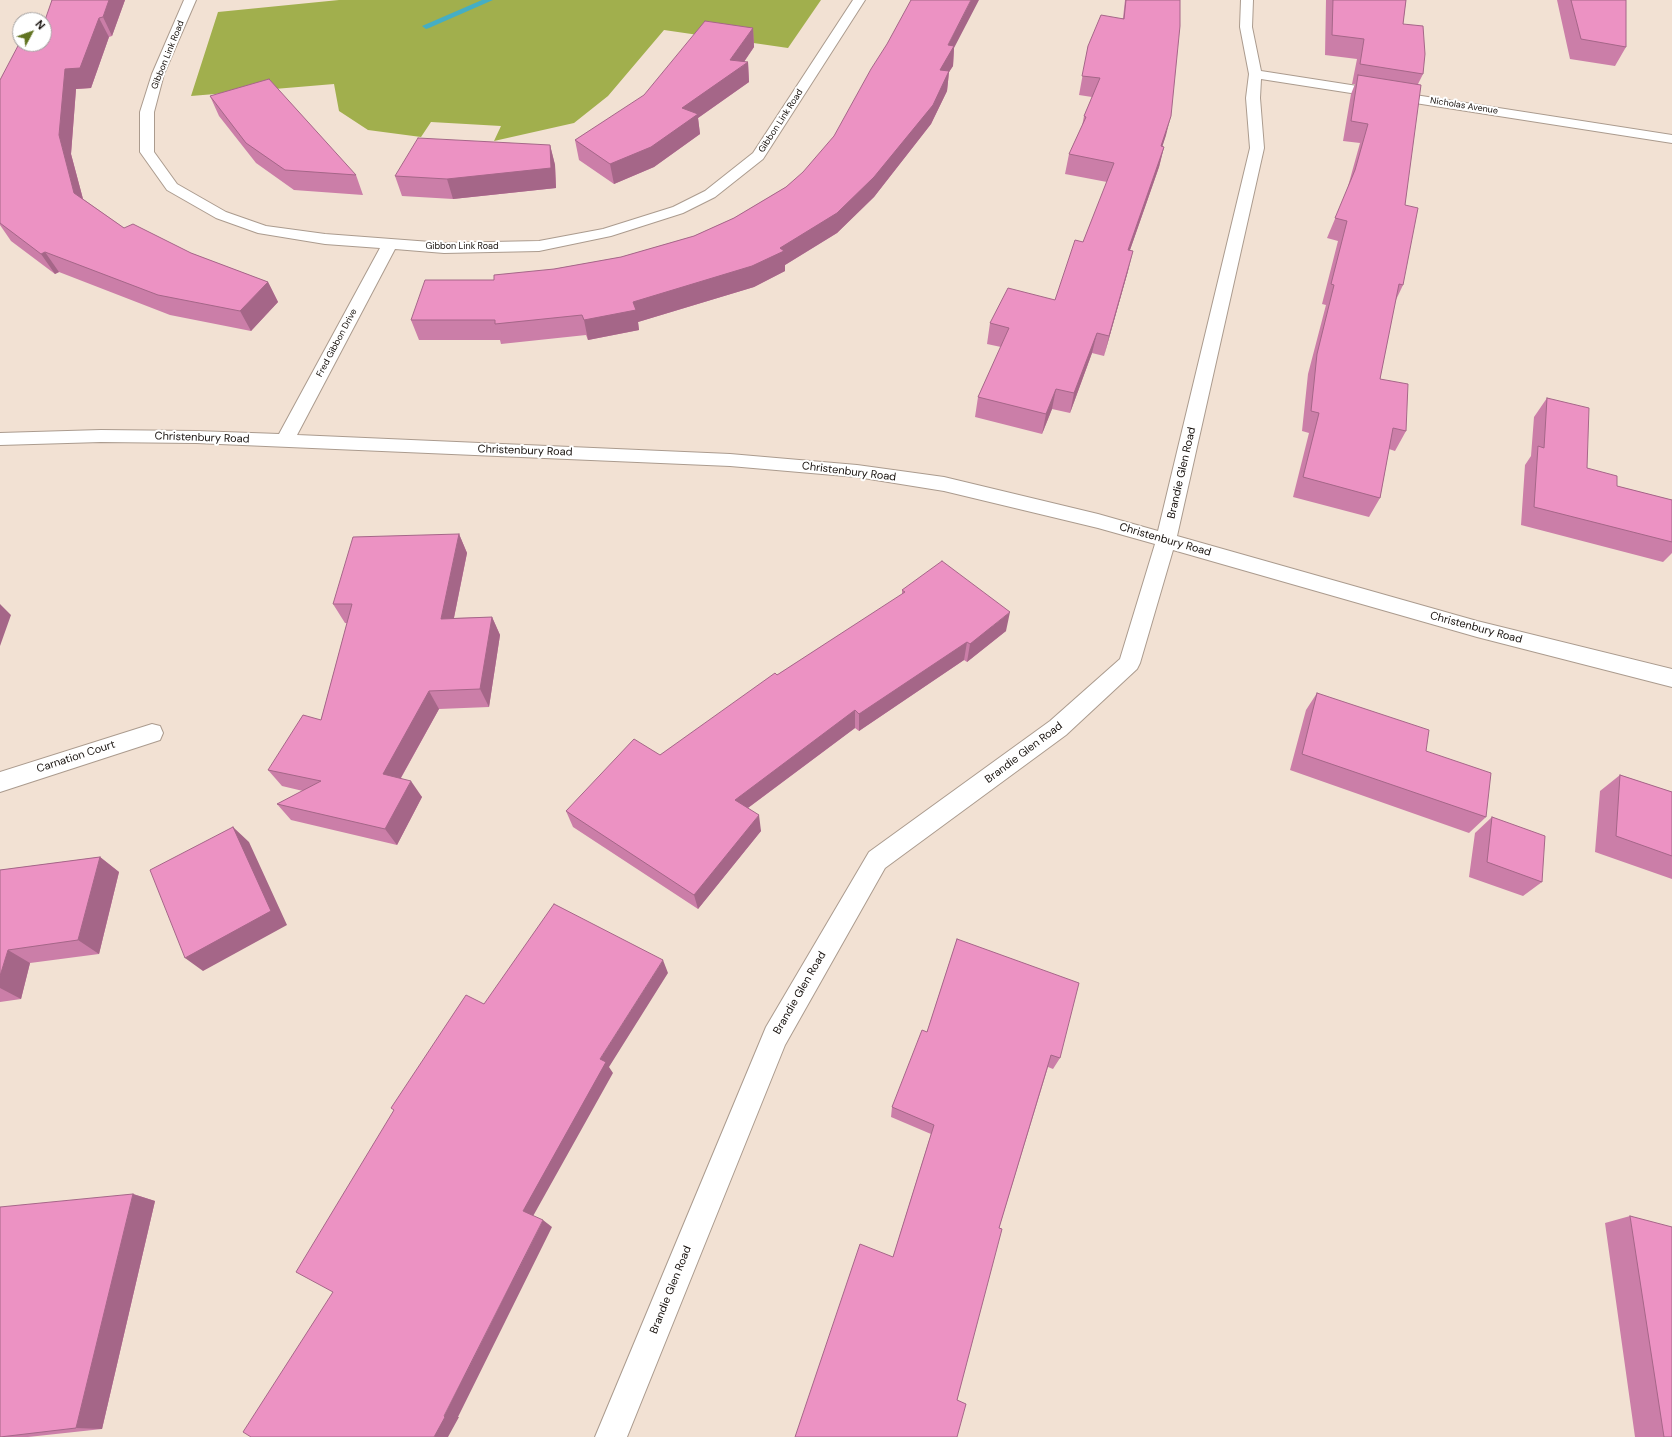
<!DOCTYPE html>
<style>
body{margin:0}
#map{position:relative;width:1672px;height:1437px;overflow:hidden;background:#f2e1d3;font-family:"DM Sans",sans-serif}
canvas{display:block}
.north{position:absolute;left:12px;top:12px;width:40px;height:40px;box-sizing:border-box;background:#fff;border:1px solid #a29f9e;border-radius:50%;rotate:49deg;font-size:11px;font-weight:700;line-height:16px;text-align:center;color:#16100c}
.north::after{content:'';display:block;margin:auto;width:14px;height:18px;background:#617321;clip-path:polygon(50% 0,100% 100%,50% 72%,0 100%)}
</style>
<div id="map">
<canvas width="1672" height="1437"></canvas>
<div class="north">N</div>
</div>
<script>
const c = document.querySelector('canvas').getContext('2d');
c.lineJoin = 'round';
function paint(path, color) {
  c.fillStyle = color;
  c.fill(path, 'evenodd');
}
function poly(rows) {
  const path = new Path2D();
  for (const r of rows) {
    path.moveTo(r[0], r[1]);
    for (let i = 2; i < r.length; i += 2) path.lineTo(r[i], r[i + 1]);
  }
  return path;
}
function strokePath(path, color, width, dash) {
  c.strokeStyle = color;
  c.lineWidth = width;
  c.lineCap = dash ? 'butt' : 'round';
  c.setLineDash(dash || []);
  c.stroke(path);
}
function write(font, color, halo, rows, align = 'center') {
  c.font = font + ' "DM Sans",sans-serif';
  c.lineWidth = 4;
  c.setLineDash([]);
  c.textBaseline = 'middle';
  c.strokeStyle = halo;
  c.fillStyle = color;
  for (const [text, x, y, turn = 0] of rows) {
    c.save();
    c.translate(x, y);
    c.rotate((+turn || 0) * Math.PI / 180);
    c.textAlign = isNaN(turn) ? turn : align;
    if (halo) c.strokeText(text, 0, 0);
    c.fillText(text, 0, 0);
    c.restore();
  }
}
paint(poly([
 [339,0,821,0,788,48,664,30,608,96,574,123,494,141,501,126,431,122,421,137,368,130,339,111,334,84,191,96,218,12]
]), '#a1af4d');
paint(poly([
 [482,0,493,0,429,28,426,29,422,26,482,0]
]), '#45aec4');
const minor = poly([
 [184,0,196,0,164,74,154,112,154,152,177,184,226,212,266,226,325,234,444,243,539,241,603,229,673,207,705,191,753,153,853,0,865,0,763,159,715,197,683,213,611,236,539,251,444,253,395,249,297,435,730,454,857,465,944,477,1098,514,1158,531,1250,148,1246,98,1249,74,1240,27,1241,0,1253,0,1252,27,1261,71,1672,135,1672,143,1261,79,1260,98,1264,148,1177,536,1477,621,1672,669,1672,687,1477,637,1173,550,1140,663,1137,669,1066,735,885,868,785,1045,627,1437,595,1437,766,1027,869,852,1050,721,1120,659,1155,544,1098,528,944,491,857,477,730,466,196,443,101,442,0,445,0,433,101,430,196,431,279,434,380,248,325,244,258,233,216,218,167,190,140,152,140,112,152,74,184,0],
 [152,724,160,726,163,733,160,740,0,792,0,772,152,724]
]);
strokePath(minor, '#ab9b8e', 2);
paint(minor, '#fff');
paint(poly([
 [52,0,125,0,112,36,109,37,91,88,76,89,71,154,83,199,124,228,268,282,278,302,251,331,170,315,59,272,55,274,11,241,0,225,0,80,44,44],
 [1125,0,1180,0,1166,135,1162,147,1164,147,1159,167,1130,250,1128,271,1104,356,1092,353,1070,413,1052,409,1042,434,975,417,978,397,1001,347,987,344,990,323,1055,300,1083,242,1107,182,1065,174,1069,154,1082,126,1084,116,1092,97,1079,95,1088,46,1123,18],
 [1326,0,1406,0,1403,24,1423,74,1418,84,1405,205,1403,285,1395,302,1380,379,1406,431,1395,451,1389,449,1380,498,1369,517,1293,497,1309,433,1302,431,1308,374,1326,305,1322,304,1338,241,1327,238,1347,190,1360,143,1343,141,1351,94,1355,84,1352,84,1357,59,1325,55],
 [1557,0,1626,0,1626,47,1615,66,1570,59],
 [753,28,754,47,744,62,748,62,749,82,698,118,700,134,654,167,614,184,579,160,575,140],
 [954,48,953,66,949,72,947,91,931,124,874,197,837,233,785,265,785,271,754,287,638,322,639,330,588,340,586,335,501,344,500,340,419,340,411,320,494,280,554,269,621,257,694,236,734,218,786,187],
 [210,96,356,175,363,195,294,190,256,163,219,116],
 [550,145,555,165,556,188,453,199,402,196,395,176],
 [1547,398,1587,468,1617,486,1672,500,1672,553,1663,562,1521,525,1525,465,1531,456,1534,417],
 [459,534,467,553,454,618,492,617,500,635,489,707,439,709,401,778,422,797,397,845,291,820,277,804,303,791,282,786,268,770,321,720,347,623,345,623,333,604],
 [902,590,1006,631,967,662,964,660,859,731,855,728,748,808,761,831,698,909,573,827,566,811,660,755,777,675,902,595],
 [1317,693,1426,751,1486,817,1469,833,1290,770,1306,710],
 [1620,775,1672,792,1672,879,1595,852,1600,791],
 [1492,817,1542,882,1523,896,1469,877,1475,833],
 [100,857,119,872,99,954,30,963,21,999,0,1002,0,870],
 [957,939,1060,1058,1053,1069,1048,1067,999,1228,957,1400,893,1257,931,1134,891,1117,892,1107,927,1032],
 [133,1194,155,1201,102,1429,28,1437,0,1437],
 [1630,1216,1672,1437,1635,1437,1605,1223]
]), '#cb7ea8');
paint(poly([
 [109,0,125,0,112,36,103,17],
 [971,0,979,0,954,48,953,66,949,72,947,91,931,124,874,197,837,233,785,265,785,271,754,287,638,322,639,330,588,340,584,320,780,248,940,70,948,45],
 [99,18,109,37,91,88,76,89,71,154,87,214,74,193,59,135,65,69],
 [753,28,754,47,739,69,748,62,749,82,698,118,700,134,654,167,614,184,610,164,682,108,730,60],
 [1171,116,1166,135,1156,166,1161,146],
 [550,145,555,165,556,188,453,199,447,179],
 [1164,147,1159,167,1123,270,1128,250],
 [1133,251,1128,271,1104,356,1109,336],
 [45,252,59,272,55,274,41,254],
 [268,282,278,302,251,331,240,311],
 [1097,333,1092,353,1070,413,1074,393],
 [1056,389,1052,409,1042,434,1046,414],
 [459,534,467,553,450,637,441,619],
 [0,604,11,615,0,646],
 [1010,612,1006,631,967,662,970,644],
 [492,617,500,635,489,707,480,689],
 [967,642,964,660,859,731,859,714],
 [429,691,439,709,394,790,383,774],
 [855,710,855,728,737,816,735,800],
 [411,781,422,797,397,845,385,829],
 [759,815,761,831,698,909,694,895],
 [233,827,249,842,287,925,203,971,185,958],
 [100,857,119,872,99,954,78,940],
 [8,950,30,963,21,999,0,988,0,976],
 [663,960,668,973,609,1067,613,1073,532,1218,523,1211,600,1059],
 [133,1194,155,1201,102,1429,76,1428],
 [543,1220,552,1227,458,1417,459,1417,448,1437,434,1437,444,1416]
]), '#a56688');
const building = poly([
 [52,0,109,0,103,17,99,18,80,68,65,69,59,135,74,193,124,228,133,224,191,253,268,282,240,311,158,295,45,252,41,254,0,223,0,80,20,42,20,44,44,44,44,23,52,0],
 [911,0,971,0,948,45,954,46,940,70,949,71,933,105,874,177,837,213,780,248,784,251,752,266,633,302,636,310,584,320,582,315,495,324,495,320,411,320,425,280,494,280,494,275,554,269,621,257,694,236,734,218,786,187,803,172,834,136,871,69,887,44,911,0],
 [1126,0,1180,0,1180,26,1171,116,1161,146,1164,147,1128,250,1133,251,1109,336,1097,333,1074,393,1056,389,1046,414,978,397,1009,328,990,323,1008,288,1055,300,1075,240,1083,242,1114,163,1069,154,1086,117,1084,116,1100,78,1082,76,1088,46,1101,15,1124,19,1126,0],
 [1333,0,1406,0,1403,24,1423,26,1425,54,1423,74,1360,64,1364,39,1332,35,1333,0],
 [1571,0,1626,0,1626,47,1581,39,1571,0],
 [705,21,753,28,730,60,748,62,682,108,698,114,651,147,610,164,575,140,644,95,705,21],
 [1358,75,1421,85,1405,205,1418,208,1403,285,1399,284,1380,379,1408,384,1406,431,1393,428,1380,498,1303,477,1319,413,1311,411,1317,354,1334,285,1331,284,1347,221,1335,218,1355,170,1368,124,1351,121,1358,75],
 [269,79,356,175,285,170,246,143,210,96,269,79],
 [418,138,550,145,551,168,447,179,395,176,418,138],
 [1547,398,1589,408,1587,468,1617,476,1617,486,1672,500,1672,542,1534,507,1538,446,1544,448,1547,398],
 [459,534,441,619,492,617,480,689,429,691,383,774,411,781,385,829,277,804,321,781,268,770,303,715,321,720,352,604,333,604,353,537,459,534],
 [942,561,1010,612,970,644,967,642,859,714,855,710,735,800,759,815,694,895,566,811,634,739,660,755,775,673,777,675,905,592,902,590,942,561],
 [1317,693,1429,730,1426,751,1491,773,1486,817,1302,754,1317,693],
 [1620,775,1672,792,1672,856,1616,836,1620,775],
 [1492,817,1545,836,1542,882,1487,862,1492,817],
 [233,827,271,911,185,958,150,870,233,827],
 [100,857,78,940,8,950,0,976,0,870,100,857],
 [554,904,663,960,600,1059,606,1062,523,1211,543,1220,444,1416,445,1417,434,1437,251,1437,243,1432,333,1292,296,1272,394,1110,391,1108,466,995,484,1004,554,904],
 [957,939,1079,983,1060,1058,1051,1055,999,1228,1002,1229,957,1400,966,1404,957,1437,795,1437,860,1244,893,1257,934,1125,892,1107,922,1030,927,1032,957,939],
 [133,1194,76,1428,0,1437,0,1207,133,1194],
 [1630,1216,1672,1227,1672,1437,1664,1437,1630,1216]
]);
paint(building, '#ec92c3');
strokePath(building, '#a56688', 1);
write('9px', '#16100c', '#fff', [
 ["Gibbon Link Road",168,55,-68],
 ["Nicholas Avenue",1464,106,9],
 ["Gibbon Link Road",781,121,-57],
 ["Gibbon Link Road",462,247],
 ["Fred Gibbon Drive",337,343,-62]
]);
write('11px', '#16100c', '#fff', [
 ["Christenbury Road",202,438,2],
 ["Christenbury Road",525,451,2],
 ["Christenbury Road",849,472,7],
 ["Brandie Glen Road",1182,473,-77],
 ["Christenbury Road",1165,540,16],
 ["Christenbury Road",1476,628,15],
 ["Brandie Glen Road",1024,753,-37],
 ["Carnation Court",76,757,-18],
 ["Brandie Glen Road",800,993,-60],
 ["Brandie Glen Road",671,1290,-68]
]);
</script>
